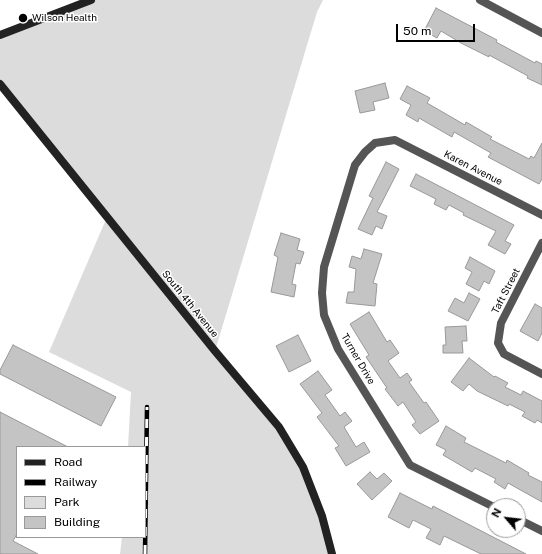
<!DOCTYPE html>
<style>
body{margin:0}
#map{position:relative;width:542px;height:554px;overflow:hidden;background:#fff;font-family:"Public Sans",sans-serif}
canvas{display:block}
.legend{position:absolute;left:16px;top:446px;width:130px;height:92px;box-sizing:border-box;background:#fff;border:1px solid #999;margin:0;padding:5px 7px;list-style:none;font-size:12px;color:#000}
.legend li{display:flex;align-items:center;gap:8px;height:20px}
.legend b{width:20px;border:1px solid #999}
.north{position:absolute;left:486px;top:498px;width:40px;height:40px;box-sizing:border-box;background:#fff;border:1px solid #999;border-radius:50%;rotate:298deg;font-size:11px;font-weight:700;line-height:16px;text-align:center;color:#000}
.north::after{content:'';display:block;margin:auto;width:14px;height:18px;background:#000;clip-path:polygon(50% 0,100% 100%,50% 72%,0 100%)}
.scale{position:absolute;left:396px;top:24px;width:79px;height:18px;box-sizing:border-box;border:2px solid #000;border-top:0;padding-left:5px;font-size:12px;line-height:14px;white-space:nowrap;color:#000;-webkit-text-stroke:3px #fff;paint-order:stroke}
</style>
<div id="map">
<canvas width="542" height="554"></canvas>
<ul class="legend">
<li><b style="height:5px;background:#222"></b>Road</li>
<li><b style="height:5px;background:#000"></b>Railway</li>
<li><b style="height:11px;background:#dcdcdc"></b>Park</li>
<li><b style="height:11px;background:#c4c4c4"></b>Building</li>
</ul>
<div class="north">N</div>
<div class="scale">50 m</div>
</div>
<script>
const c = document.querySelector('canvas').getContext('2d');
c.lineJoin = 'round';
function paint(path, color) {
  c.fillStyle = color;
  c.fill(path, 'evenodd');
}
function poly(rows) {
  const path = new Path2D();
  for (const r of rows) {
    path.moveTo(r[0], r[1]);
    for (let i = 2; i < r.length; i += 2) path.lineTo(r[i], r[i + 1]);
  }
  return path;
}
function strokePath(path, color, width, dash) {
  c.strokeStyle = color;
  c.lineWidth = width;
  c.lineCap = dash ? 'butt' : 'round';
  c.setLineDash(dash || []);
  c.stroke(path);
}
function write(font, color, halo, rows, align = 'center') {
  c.font = font + ' "Public Sans",sans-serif';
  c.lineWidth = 3;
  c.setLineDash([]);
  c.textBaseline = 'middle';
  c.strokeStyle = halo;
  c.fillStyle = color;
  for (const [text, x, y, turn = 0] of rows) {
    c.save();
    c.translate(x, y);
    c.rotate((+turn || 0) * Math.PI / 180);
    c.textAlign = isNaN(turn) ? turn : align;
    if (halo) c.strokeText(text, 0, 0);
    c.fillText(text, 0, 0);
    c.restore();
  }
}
paint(poly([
 [91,0,323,0,317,12,215,351,279,427,303,467,332,554,120,554,122,537,145,537,145,447,128,447,131,392,49,352,107,217,0,84,0,35]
]), '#dcdcdc');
const building = poly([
 [436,8,497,40,496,42,535,63,536,61,542,64,542,85,527,78,528,76,489,55,489,57,461,43,441,31,437,38,424,31,436,8],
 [385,83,389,98,373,102,375,110,360,113,355,91,385,83],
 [407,86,430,98,427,103,465,125,466,122,492,137,490,139,529,159,531,156,534,158,542,143,542,179,539,184,488,157,491,153,454,132,452,137,419,118,418,122,406,115,411,105,400,99,407,86],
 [386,162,399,169,377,212,387,216,382,229,376,226,372,235,358,229,373,198,369,196,386,162],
 [416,174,514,225,505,241,511,244,505,254,488,245,496,231,463,215,464,213,449,205,446,210,434,204,436,199,410,186,416,174],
 [281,233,300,239,297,250,304,252,300,264,296,263,292,284,296,285,294,297,271,292,278,257,274,255,281,233],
 [364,249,382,254,373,283,377,284,375,306,346,303,348,292,354,292,356,269,349,267,352,256,361,259,364,249],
 [470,257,495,271,489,284,484,281,479,291,466,284,472,272,465,268,470,257],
 [469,293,480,299,468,321,448,311,455,298,464,303,469,293],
 [535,304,542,308,542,333,538,341,520,331,535,304],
 [369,312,387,342,390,340,399,353,388,361,400,378,407,373,412,380,409,382,424,403,426,402,439,421,420,434,412,425,416,422,403,402,398,406,385,389,387,388,366,357,369,355,350,324,369,312],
 [466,326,467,341,462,341,463,353,443,353,443,345,446,345,445,327,466,326],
 [298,335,311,361,289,372,276,346,298,335],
 [13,345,116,397,101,426,0,374,0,370,13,345],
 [469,358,494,377,495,376,508,383,505,387,521,395,523,391,542,401,542,423,537,420,535,423,522,416,525,412,509,404,508,406,477,391,469,384,463,391,451,382,469,358],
 [318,371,332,390,325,395,340,416,345,412,352,421,344,427,356,447,364,442,370,452,346,466,335,448,339,446,317,417,322,413,300,384,318,371],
 [0,412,68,447,17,447,17,534,13,541,38,554,0,554,0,412],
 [446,426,466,438,464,442,506,463,507,460,529,473,528,475,542,482,542,502,508,483,505,489,494,482,496,479,475,468,472,472,443,455,446,450,436,445,446,426],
 [370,472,377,479,384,473,392,481,372,500,357,484,370,472],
 [400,493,432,509,433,506,526,554,481,554,444,536,440,545,426,538,431,529,413,520,409,528,388,517,400,493]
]);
paint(building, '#c4c4c4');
strokePath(building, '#999', 1);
strokePath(poly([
 [480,0,542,33],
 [542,243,501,323,498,343,504,354,542,374],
 [494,507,410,465,338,349,324,315,322,293,324,267,355,165,365,152,375,143,395,140,542,215],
 [518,519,542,531]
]), '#555', 8);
strokePath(poly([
 [0,35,91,0],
 [0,84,215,351,279,427,303,467,322,516,332,554]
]), '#222', 8);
const rail = poly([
 [145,554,147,407]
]);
strokePath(rail, '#000', 4.5);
strokePath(rail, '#fff', 3, [9]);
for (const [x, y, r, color] of [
 [23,18,5,"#000"]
]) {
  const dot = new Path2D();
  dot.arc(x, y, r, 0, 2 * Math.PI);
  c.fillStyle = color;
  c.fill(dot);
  strokePath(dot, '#fff', 1.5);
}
write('10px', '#000', '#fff', [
 ["Wilson Health",32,18]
], 'left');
write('10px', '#000', '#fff', [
 ["Karen Avenue",473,168,27],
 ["Taft Street",506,291,-63],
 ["South 4th Avenue",190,304,51],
 ["Turner Drive",358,359,60]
]);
</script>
